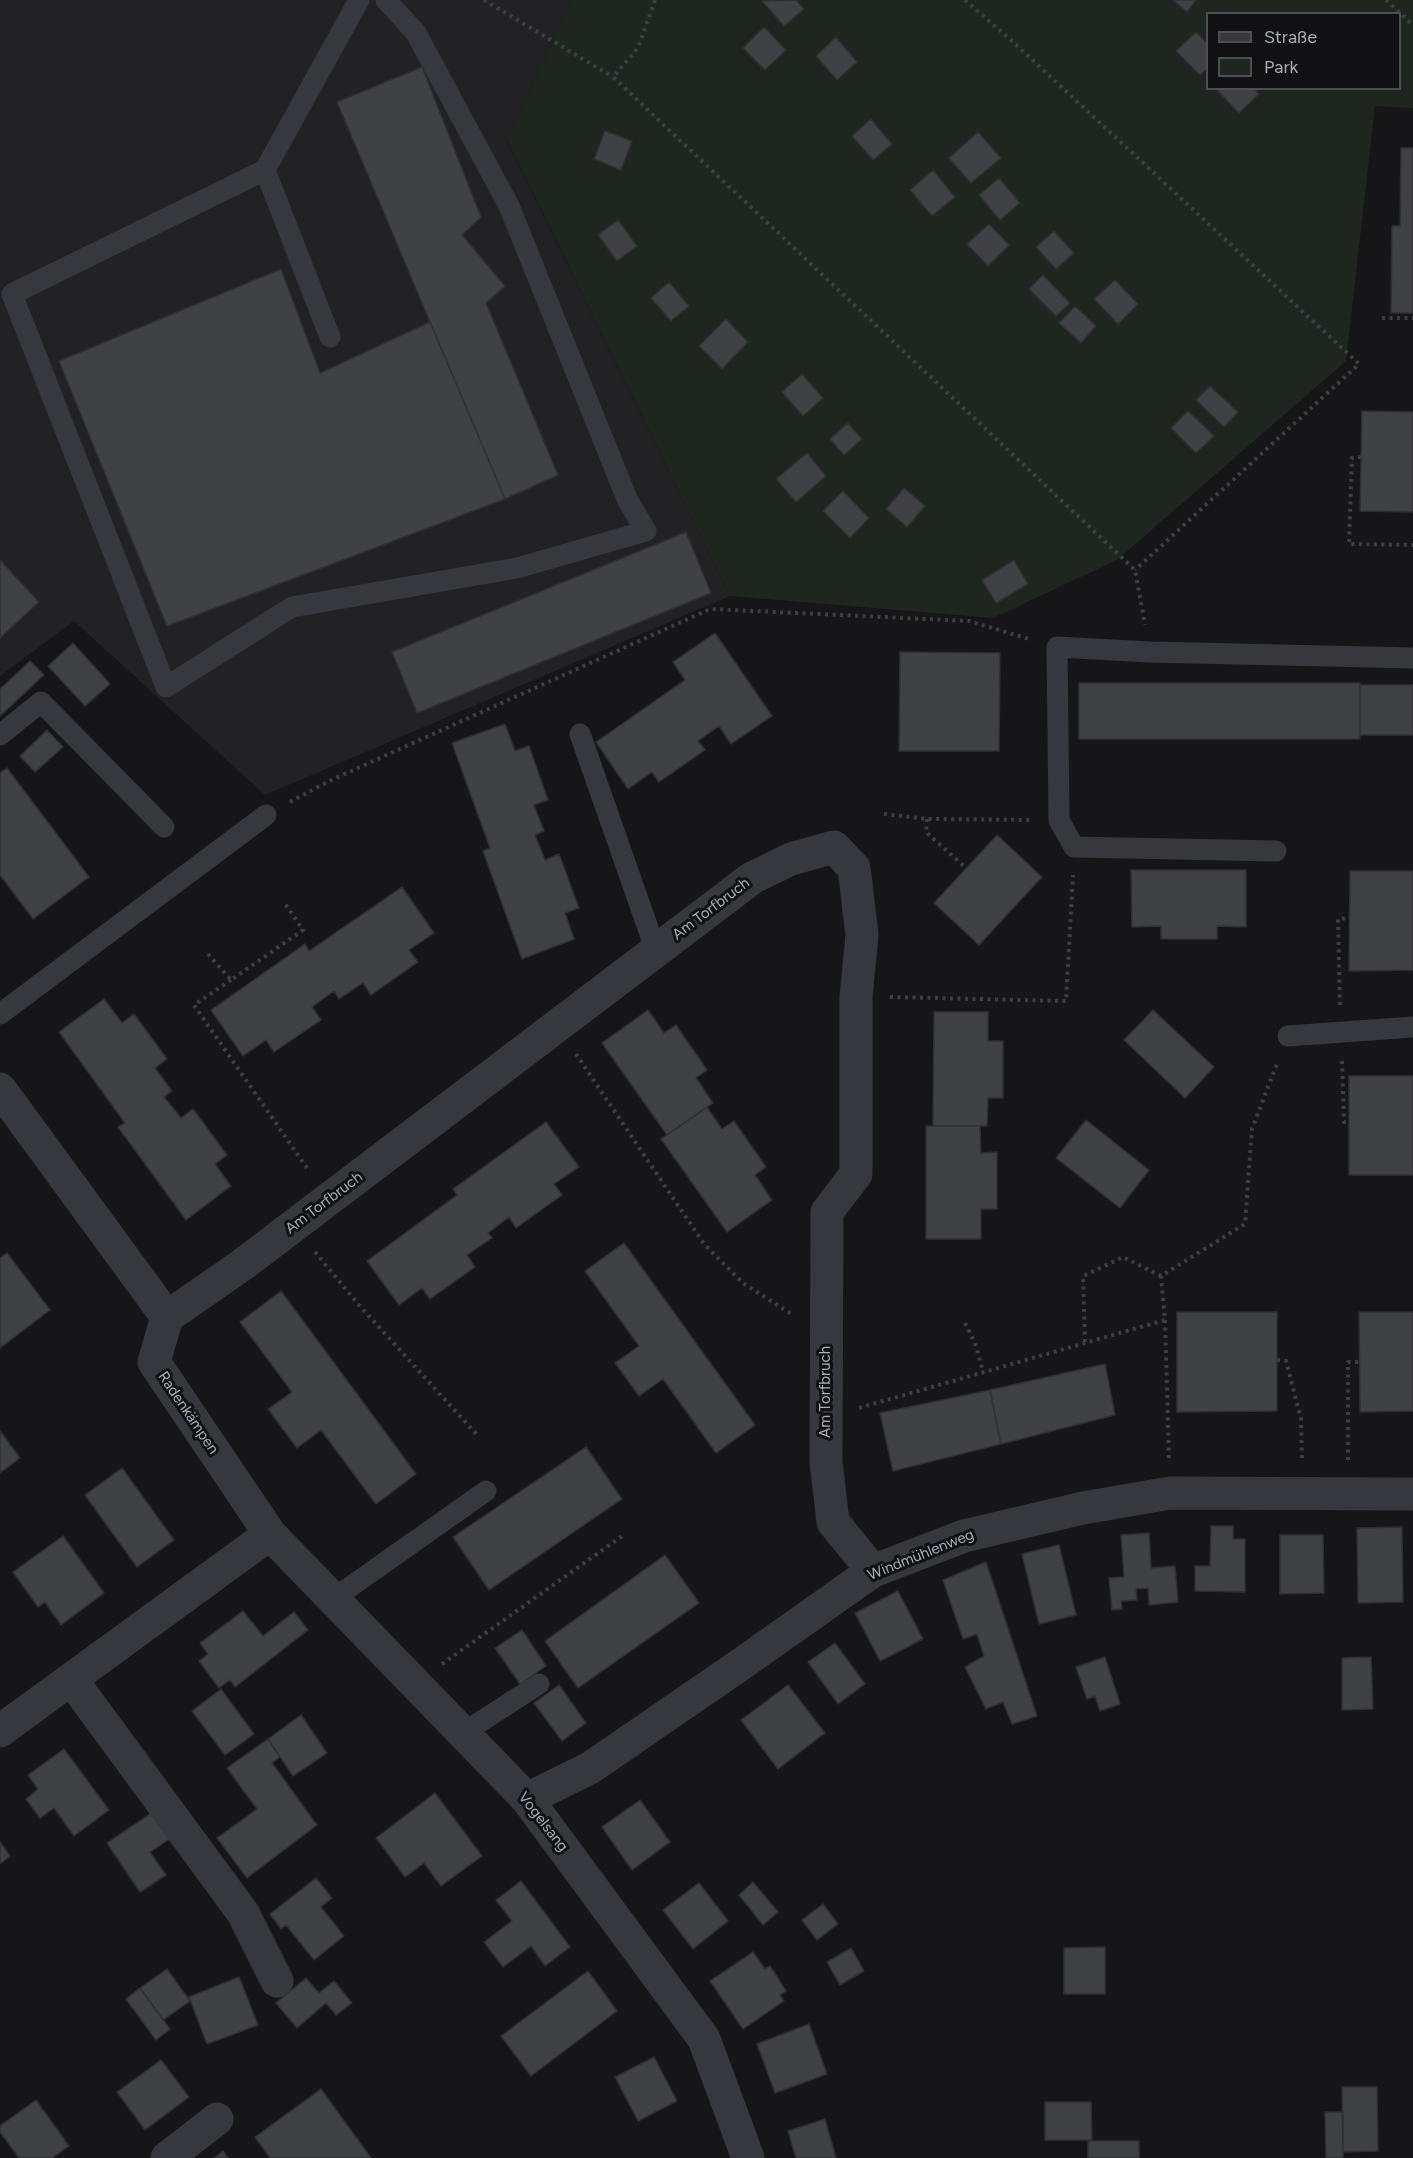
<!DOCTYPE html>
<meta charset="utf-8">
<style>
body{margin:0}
#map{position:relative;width:1413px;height:2158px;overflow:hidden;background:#161618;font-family:Figtree,sans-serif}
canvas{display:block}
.legend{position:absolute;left:1206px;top:12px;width:195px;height:78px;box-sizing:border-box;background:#111113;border:2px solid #4d4f55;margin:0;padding:8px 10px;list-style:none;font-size:18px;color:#a8adb8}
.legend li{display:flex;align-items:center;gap:12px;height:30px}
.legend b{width:30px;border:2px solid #4d4f55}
</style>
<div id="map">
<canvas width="1413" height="2158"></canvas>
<ul class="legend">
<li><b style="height:8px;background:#37383d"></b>Straße</li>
<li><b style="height:16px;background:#1e261f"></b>Park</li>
</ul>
</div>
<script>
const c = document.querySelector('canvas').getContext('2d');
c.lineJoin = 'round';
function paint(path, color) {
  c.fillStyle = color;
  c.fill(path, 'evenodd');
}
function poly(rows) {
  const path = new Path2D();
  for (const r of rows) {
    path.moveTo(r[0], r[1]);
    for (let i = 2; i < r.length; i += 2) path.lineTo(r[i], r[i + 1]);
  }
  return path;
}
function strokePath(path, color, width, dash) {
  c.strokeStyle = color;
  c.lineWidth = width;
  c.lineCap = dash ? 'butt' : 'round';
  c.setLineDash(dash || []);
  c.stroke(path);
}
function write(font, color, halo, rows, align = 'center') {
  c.font = font + ' Figtree,sans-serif';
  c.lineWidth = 6;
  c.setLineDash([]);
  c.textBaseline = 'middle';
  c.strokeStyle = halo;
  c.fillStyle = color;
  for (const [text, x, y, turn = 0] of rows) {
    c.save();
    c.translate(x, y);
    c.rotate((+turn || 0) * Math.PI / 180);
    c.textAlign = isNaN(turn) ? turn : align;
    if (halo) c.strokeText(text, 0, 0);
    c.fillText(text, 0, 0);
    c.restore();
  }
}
paint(poly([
 [0,0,572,0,507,141,730,596,265,795,74,621,0,676]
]), '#222225');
paint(poly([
 [572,0,1413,0,1413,108,1375,106,1346,361,1117,560,993,618,730,596,507,140],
 [1208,14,1400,14,1400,88,1208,88]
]), '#1e261f');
const building = poly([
 [796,0,804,9,784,26,762,1,796,0],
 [1173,0,1196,0,1187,12,1173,0],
 [764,27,786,50,765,70,743,48,764,27],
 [1196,32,1208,44,1208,68,1200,75,1176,51,1196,32],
 [836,37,857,62,837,80,816,56,836,37],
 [422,67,481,217,462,235,505,286,486,303,558,475,505,499,337,102,422,67],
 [1220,88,1254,88,1259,94,1239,113,1218,91,1220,88],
 [871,119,892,144,873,160,852,136,871,119],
 [605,131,632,141,621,170,594,159,605,131],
 [978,132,1001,158,971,183,949,158,978,132],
 [1401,148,1413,148,1413,313,1391,313,1392,226,1400,226,1401,148],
 [933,170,955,197,932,216,910,190,933,170],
 [999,178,1020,203,1000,220,979,195,999,178],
 [618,220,637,246,617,261,598,235,618,220],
 [989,224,1009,245,988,266,967,244,989,224],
 [1054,231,1074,253,1056,269,1036,247,1054,231],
 [281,269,320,373,430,322,505,499,167,626,59,361,281,269],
 [1043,275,1070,303,1056,316,1029,289,1043,275],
 [1115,280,1138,304,1118,324,1094,299,1115,280],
 [669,282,689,306,671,321,651,298,669,282],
 [1075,306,1096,326,1081,343,1059,323,1075,306],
 [726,319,748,342,722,369,699,346,726,319],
 [802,374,823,398,803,416,782,392,802,374],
 [1210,386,1238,412,1224,427,1196,400,1210,386],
 [1188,411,1214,436,1196,453,1171,428,1188,411],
 [1362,411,1413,412,1413,512,1360,511,1362,411],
 [848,423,862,439,844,455,830,439,848,423],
 [807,453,826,476,796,502,776,479,807,453],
 [904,488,925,506,907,527,886,509,904,488],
 [843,491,869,518,850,538,823,511,843,491],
 [686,532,711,593,417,713,392,652,686,532],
 [0,560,39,602,0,638,0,560],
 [1014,560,1028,584,996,603,982,580,1014,560],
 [715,633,772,716,731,744,719,726,698,741,705,750,659,782,652,772,628,789,596,742,685,680,673,662,715,633],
 [73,643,110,684,85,706,48,666,73,643],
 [900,652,1000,653,999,751,899,751,900,652],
 [30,661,44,675,0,716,0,689,30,661],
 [1079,683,1360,683,1360,739,1079,739,1079,683],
 [1360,685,1413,685,1413,735,1360,735,1360,685],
 [505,724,515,751,529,746,548,800,534,805,544,831,535,835,545,860,559,854,579,908,565,913,574,939,522,959,483,851,490,848,452,743,505,724],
 [47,730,63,747,35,772,20,756,47,730],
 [7,768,89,877,33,919,0,875,0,773,7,768],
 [997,835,1042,877,979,945,934,903,997,835],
 [1131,870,1246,870,1246,927,1217,926,1217,939,1161,939,1161,926,1132,927,1131,870],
 [1350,871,1413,871,1413,970,1349,971,1350,871],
 [402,887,434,933,409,950,418,962,371,995,363,983,339,999,334,991,312,1007,321,1020,274,1052,266,1040,243,1056,211,1010,305,944,309,951,402,887],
 [104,999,122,1023,134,1014,167,1059,155,1068,172,1091,164,1097,181,1118,193,1109,227,1155,215,1164,231,1186,186,1220,118,1127,125,1123,59,1032,104,999],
 [648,1010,664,1033,676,1025,707,1070,696,1078,713,1103,667,1135,602,1043,648,1010],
 [1153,1010,1214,1067,1185,1098,1124,1040,1153,1010],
 [934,1012,988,1012,988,1041,1003,1041,1003,1098,988,1098,987,1126,933,1126,934,1012],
 [1349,1076,1413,1076,1413,1175,1349,1175,1349,1076],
 [707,1107,722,1129,734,1121,766,1167,755,1175,772,1200,727,1232,661,1139,707,1107],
 [1086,1120,1149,1170,1120,1208,1056,1158,1086,1120],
 [546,1122,579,1167,554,1184,562,1195,516,1228,509,1217,488,1233,492,1238,467,1255,475,1267,430,1299,422,1288,399,1305,367,1261,457,1195,453,1189,546,1122],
 [926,1126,980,1126,981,1153,997,1152,997,1209,981,1209,981,1239,926,1239,926,1126],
 [624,1243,755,1425,716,1453,663,1379,639,1396,615,1363,639,1346,585,1271,624,1243],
 [7,1253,50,1310,0,1348,0,1258,7,1253],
 [281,1291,416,1474,376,1504,321,1430,297,1448,268,1409,292,1392,240,1322,281,1291],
 [1177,1312,1277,1312,1277,1411,1177,1412,1177,1312],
 [1359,1312,1413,1312,1413,1411,1360,1412,1359,1312],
 [1105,1364,1115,1415,1001,1444,990,1390,1105,1364],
 [990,1390,1001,1444,893,1471,880,1413,990,1390],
 [0,1431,20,1458,0,1473,0,1431],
 [586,1447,622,1499,489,1590,453,1537,586,1447],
 [122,1468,174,1540,137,1567,85,1495,122,1468],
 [1211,1526,1233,1526,1233,1539,1245,1539,1245,1592,1195,1591,1195,1566,1210,1566,1211,1526],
 [1402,1527,1403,1602,1358,1603,1357,1528,1402,1527],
 [1149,1533,1151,1568,1175,1566,1178,1602,1149,1605,1148,1588,1136,1589,1137,1600,1121,1601,1122,1609,1112,1610,1109,1578,1124,1577,1121,1535,1149,1533],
 [1280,1535,1323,1535,1324,1593,1280,1594,1280,1535],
 [63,1536,104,1593,61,1625,45,1602,38,1607,13,1572,63,1536],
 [1059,1545,1076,1615,1039,1624,1022,1554,1059,1545],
 [665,1555,699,1603,578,1688,545,1641,665,1555],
 [986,1562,1037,1716,1012,1724,1003,1702,986,1709,965,1667,984,1656,977,1634,963,1639,943,1580,986,1562],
 [898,1591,923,1639,880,1661,855,1613,898,1591],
 [243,1611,263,1636,294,1612,308,1630,235,1687,230,1680,219,1688,199,1661,208,1654,200,1643,243,1611],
 [522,1630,546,1666,520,1684,495,1648,522,1630],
 [835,1643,865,1684,838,1704,808,1662,835,1643],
 [1105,1657,1120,1704,1100,1711,1095,1696,1087,1699,1076,1667,1105,1657],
 [1371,1657,1373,1709,1342,1710,1342,1658,1371,1657],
 [559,1685,586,1723,562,1741,534,1703,559,1685],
 [788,1685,825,1733,778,1769,741,1720,788,1685],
 [221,1689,254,1734,225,1755,192,1711,221,1689],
 [301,1715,327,1753,293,1776,268,1739,301,1715],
 [268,1739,280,1757,272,1763,317,1825,247,1878,217,1838,257,1809,227,1768,268,1739],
 [64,1749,109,1810,74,1836,54,1808,40,1818,26,1799,38,1789,28,1775,64,1749],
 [435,1793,482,1856,441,1886,424,1863,405,1877,376,1838,435,1793],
 [640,1800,670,1842,632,1870,602,1827,640,1800],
 [153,1812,171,1838,150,1852,166,1875,140,1892,107,1843,153,1812],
 [0,1842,10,1856,0,1864,0,1842],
 [316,1878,332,1898,321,1907,344,1936,314,1960,286,1925,281,1929,270,1914,316,1878],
 [521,1881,570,1947,545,1966,531,1946,503,1967,484,1942,512,1921,496,1900,521,1881],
 [753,1882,778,1912,763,1925,739,1895,753,1882],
 [699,1883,728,1921,693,1949,663,1910,699,1883],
 [823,1904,838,1924,817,1940,802,1920,823,1904],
 [1105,1947,1105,1994,1064,1994,1064,1948,1105,1947],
 [851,1948,864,1971,840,1985,827,1962,851,1948],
 [753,1952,765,1969,770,1966,786,1991,780,1995,784,2001,743,2029,710,1981,753,1952],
 [167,1969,190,2001,163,2020,140,1988,167,1969],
 [588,1971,617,2011,531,2076,501,2036,588,1971],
 [239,1977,258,2025,207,2044,189,1997,239,1977],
 [306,1978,319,1993,334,1981,352,2003,336,2015,326,2003,297,2028,276,2003,306,1978],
 [140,1988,170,2029,156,2040,126,1999,140,1988],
 [809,2024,827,2074,775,2093,757,2044,809,2024],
 [654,2057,677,2101,638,2121,615,2077,654,2057],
 [161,2060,189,2097,145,2130,117,2092,161,2060],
 [1342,2087,1377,2087,1378,2151,1343,2152,1342,2087],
 [321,2089,371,2158,270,2158,255,2137,321,2089],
 [36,2100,69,2146,52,2158,19,2158,0,2132,0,2126,36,2100],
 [1045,2102,1091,2102,1092,2140,1045,2140,1045,2102],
 [1325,2112,1343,2112,1343,2158,1326,2158,1325,2112],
 [825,2119,836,2158,796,2158,788,2131,825,2119],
 [1088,2141,1139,2141,1139,2158,1088,2158,1088,2141],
 [223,2151,228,2158,214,2158,223,2151]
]);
paint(building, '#404145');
strokePath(building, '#303034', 1.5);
strokePath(poly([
 [484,0,613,77],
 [655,0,638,48,613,77,1135,570,1145,625],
 [965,0,1012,41,1359,364,1135,570],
 [1386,0,1413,25],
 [1382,318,1413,318],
 [1361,457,1352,458,1349,544,1413,545],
 [290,802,329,781,710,609,969,621,1029,639],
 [884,814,927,819,1030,820],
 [927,819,926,832,966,868],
 [208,954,231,980,303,930,284,902],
 [231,980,194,1005,309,1171],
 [890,997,1066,1001,1073,875],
 [1340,1005,1338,919,1350,918],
 [576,1054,704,1244,743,1283,793,1315],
 [1342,1061,1344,1122,1348,1122],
 [315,1252,358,1304,479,1437],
 [1165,1320,1169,1460],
 [965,1323,975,1343,983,1372],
 [1085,1342,1083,1276,1123,1257,1161,1276],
 [1277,1360,1286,1361,1301,1419,1302,1460],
 [859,1408,1165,1320,1161,1276,1245,1224,1252,1129,1278,1061],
 [1348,1460,1348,1362,1359,1362],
 [442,1664,625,1534]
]), '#3d3f44', 4, [3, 4.5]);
strokePath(poly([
 [359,0,265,170,12,294,166,687,292,607,517,568,646,531,628,501,509,206,416,33,386,0],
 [265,170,330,337],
 [580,734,656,951],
 [0,735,41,702,164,827],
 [1276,851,1074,847,1059,820,1057,647,1150,652,1413,658],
 [0,1014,266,815],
 [1288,1036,1413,1027],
 [333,1599,486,1491],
 [463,1733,539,1684]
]), '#37383d', 21);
strokePath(poly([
 [0,1089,167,1317,154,1362,270,1534,527,1799,704,2039,748,2158],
 [167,1317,242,1265,752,878,791,859,834,847,854,868,862,935,856,997,856,1174,827,1212,826,1462,833,1522,873,1571],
 [71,1679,243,1913,277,1981],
 [0,1731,270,1534],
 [527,1799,590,1768,737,1667,873,1571,964,1536,1083,1508,1170,1493,1413,1494],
 [167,2158,217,2119]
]), '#37383d', 33);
write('15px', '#a8adb8', '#111113', [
 ["Am Torfbruch",711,909,-37],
 ["Am Torfbruch",324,1203,-37],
 ["Am Torfbruch",826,1392,-90],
 ["Radenkämpen",188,1413,56],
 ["Windmühlenweg",921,1555,-22],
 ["Vogelsang",543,1822,52]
]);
</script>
